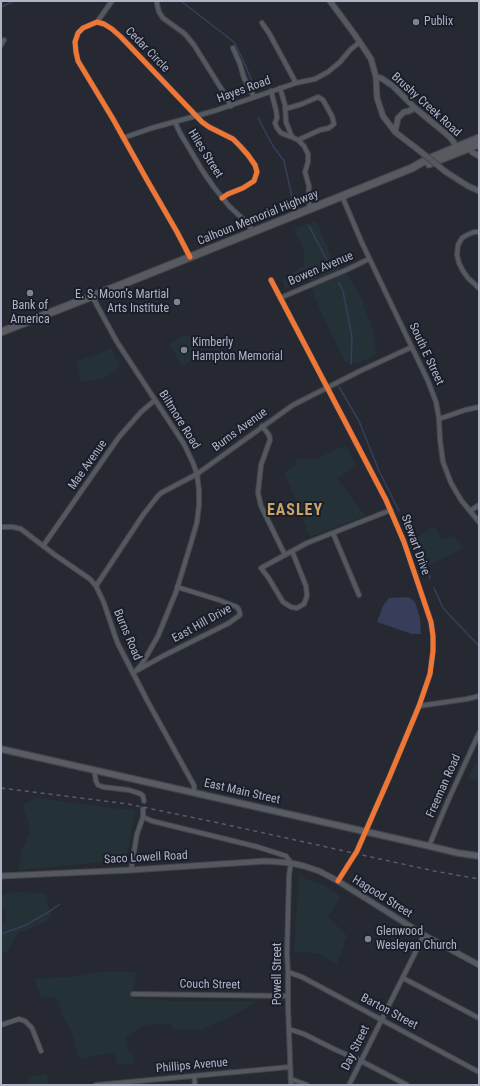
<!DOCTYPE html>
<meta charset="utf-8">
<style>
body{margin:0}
#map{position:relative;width:480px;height:1086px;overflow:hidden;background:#262932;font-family:"Roboto Condensed",sans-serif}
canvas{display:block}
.frame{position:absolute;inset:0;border:2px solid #afb3c3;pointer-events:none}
</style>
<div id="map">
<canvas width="480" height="1086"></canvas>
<div class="frame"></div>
</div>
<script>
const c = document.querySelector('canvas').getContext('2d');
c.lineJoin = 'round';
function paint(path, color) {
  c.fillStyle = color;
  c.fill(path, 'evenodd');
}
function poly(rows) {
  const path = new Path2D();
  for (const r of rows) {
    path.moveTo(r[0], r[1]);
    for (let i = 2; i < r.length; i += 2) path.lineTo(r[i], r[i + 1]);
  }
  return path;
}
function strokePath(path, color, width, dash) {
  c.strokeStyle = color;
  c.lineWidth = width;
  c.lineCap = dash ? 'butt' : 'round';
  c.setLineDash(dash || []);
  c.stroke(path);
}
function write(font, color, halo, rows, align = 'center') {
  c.font = font + ' "Roboto Condensed",sans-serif';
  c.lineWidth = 4;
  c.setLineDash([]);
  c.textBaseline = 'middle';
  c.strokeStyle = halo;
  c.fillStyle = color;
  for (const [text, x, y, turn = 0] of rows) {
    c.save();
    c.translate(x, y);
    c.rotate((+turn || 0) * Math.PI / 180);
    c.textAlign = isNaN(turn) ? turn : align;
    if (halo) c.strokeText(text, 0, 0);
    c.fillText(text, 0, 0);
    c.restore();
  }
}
paint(poly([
 [316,221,335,265,349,276,361,297,374,335,376,355,357,363,345,362,320,310,309,279,286,289,282,281,304,265,304,251,294,228],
 [185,335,189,336,199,353,191,358,192,360,182,366,169,344],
 [111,348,120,366,111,374,104,378,81,382,77,361,99,354],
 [346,445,356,465,337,478,365,516,310,537,285,473,295,465,297,459,316,459],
 [434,526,442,539,453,537,464,548,420,570,413,540],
 [479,759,479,780,467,779],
 [35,798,135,811,126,860,18,870,23,848,31,831,23,805],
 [299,876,325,886,341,896,328,917,347,936,337,964,317,953,294,952],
 [12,892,45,893,51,915,46,922,17,934,8,951,1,953,1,923,4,923,6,914,1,904,1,896],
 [101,972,136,972,132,998,178,1001,258,1001,232,1016,203,1029,173,1030,170,1024,144,1025,126,1037,128,1051,134,1055,132,1064,117,1065,115,1052,79,1059,73,1035,63,1015,58,999,41,996,34,979,79,976],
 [47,1074,48,1085,29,1085,29,1077]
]), '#243237');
paint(poly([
 [409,597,415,602,420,618,421,634,412,634,377,622,383,606,389,598]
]), '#363e5a');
strokePath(poly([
 [181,1,234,42,244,62,253,84],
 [1,7,14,1],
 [258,118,273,146,284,161,292,197],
 [309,226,331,268],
 [339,283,343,291,352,337,351,364],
 [339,387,359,421,379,471,399,511],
 [406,524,421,552,430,578],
 [434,588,443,608,479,646],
 [1,934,26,925,50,911,60,904]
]), '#363e5a', 1.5);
const minor = poly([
 [157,1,157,4,159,12,163,18,185,34,194,45,224,93,231,106],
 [97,22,112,1],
 [262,23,269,33,296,83],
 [1,45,4,40],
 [233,48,240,64,244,78,254,97],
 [280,88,285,105,286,122,292,137,298,140,304,146,308,154,308,162,305,172,309,186,308,201,311,209],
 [271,91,276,110,277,118,275,123,277,128,281,133,291,137],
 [285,109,302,104,318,97,323,100,332,116,334,124,329,128,320,130,298,140],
 [175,122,180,133,202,170,213,186,229,206,244,220,253,231],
 [123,138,152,128,214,111,296,83,315,79,328,72,340,62,351,49,360,42],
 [342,196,362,243,428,381,436,402,439,419,440,440,443,462,451,483,461,500,479,522],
 [479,232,474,232,467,235,462,238,458,245,457,255,459,263,463,271,468,278,479,288],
 [190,257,177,232,147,180,113,119,78,61,76,52,75,42,78,33,83,28,97,22,104,24,112,29,121,37,202,122,209,127,233,139,240,146,248,155,255,165,257,172,254,181,243,188,228,194,222,198],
 [271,280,386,500,404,542,431,622,433,636,433,651,430,674,419,706,389,778,357,851,338,881],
 [92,296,117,342,184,444,193,463,197,474,199,490,199,505,197,522,191,543,176,592,158,636,142,664,133,674],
 [280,298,346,270,369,259],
 [439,419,465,410,479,407],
 [262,426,269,435,270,440,261,465,258,493,261,506,285,555],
 [470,511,479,505],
 [1,527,13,527,21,529,55,555,90,579,96,586,104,603,115,636,118,644,148,702,191,780,194,785,194,792],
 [333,533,359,595],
 [43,546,119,437,141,412,155,400],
 [292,551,306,586,307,596,304,604,297,608,291,607,283,602,268,577,261,568,307,543,391,510],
 [96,586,143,515,157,497,161,493,197,474,293,405,360,371,412,347],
 [138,670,163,656,229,623,240,615,239,610,237,607,219,600,177,587],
 [419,706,467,699,479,696],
 [94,770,96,781,98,785,103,787,129,790,141,794,143,796,144,801],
 [143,809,143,817,152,821,258,847,286,856,291,863,289,875,287,954,288,972,288,1006,291,1085],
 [429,846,447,803,479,733],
 [131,870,137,834,143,817],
 [288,972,302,977,479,1072],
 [403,978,479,1018],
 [133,994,288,996],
 [1,1025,19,1019,25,1021,32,1028,41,1051],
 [289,1029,304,1034,334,1049,361,1061,407,1085],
 [194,1076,195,1085],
 [291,1079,307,1085],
 [96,1085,290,1067],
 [349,1085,424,935]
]);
const tertiary = poly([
 [330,1,355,35,371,59,376,77,377,98,383,116,395,132,416,148],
 [376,77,381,78,393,86,415,108,450,137,457,147],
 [395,132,398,118,404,112,409,111,415,108],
 [469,148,472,152,479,156],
 [446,172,468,186,479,191],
 [1,876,131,870,266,861,291,863,304,866,319,871,338,881,424,935,479,965]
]);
const secondary = poly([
 [1,749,429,846,458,853,479,856]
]);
const trunk = poly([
 [429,164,479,144],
 [1,332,118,286,412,168,426,160,479,138]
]);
strokePath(minor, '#42444b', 6);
strokePath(tertiary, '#42444b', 7);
strokePath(secondary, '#42444b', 8);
strokePath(trunk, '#43454d', 9);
strokePath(minor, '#56585f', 4);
strokePath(tertiary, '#56585f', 5);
strokePath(secondary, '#5a5c64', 5.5);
strokePath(trunk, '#595a60', 7);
strokePath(poly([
 [1,788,128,804,219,823,434,871,479,879]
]), '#595c64', 1.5, [4, 4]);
const tertiaryBridge = poly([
 [416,148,446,172]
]);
strokePath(tertiaryBridge, '#42444b', 7, []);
strokePath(tertiaryBridge, '#56585f', 5);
strokePath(poly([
 [190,257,177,232,147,180,113,119,78,61,76,52,75,42,78,33,83,28,97,22,104,24,112,29,121,37,202,122,209,127,233,139,240,146,248,155,255,165,257,172,254,181,243,188,228,194,222,198],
 [271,280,386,500,404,542,431,622,433,636,433,651,430,674,419,706,389,778,357,851,338,881]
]), '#f07635', 5);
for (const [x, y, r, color] of [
 [416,22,4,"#7f8390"],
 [30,293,4,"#7f8390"],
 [177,302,4,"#7f8390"],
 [184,350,4,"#7f8390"],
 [368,939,4,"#7f8390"]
]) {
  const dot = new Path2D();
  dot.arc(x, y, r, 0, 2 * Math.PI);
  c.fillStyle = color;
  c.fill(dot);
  strokePath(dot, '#1a1e2b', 1.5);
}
write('12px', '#afb3c3', '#1a1e2b', [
 ["Publix",424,22],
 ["E. S. Moon’s Martial",169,295,"right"],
 ["Arts Institute",169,309,"right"],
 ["Bank of",30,306,"center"],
 ["America",30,320,"center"],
 ["Kimberly",192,343],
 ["Hampton Memorial",192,357],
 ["Glenwood",376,932],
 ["Wesleyan Church",376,946]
], 'left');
write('12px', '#afb3c3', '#1a1e2b', [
 ["Cedar Circle",147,50,46],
 ["Hayes Road",244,90,-20],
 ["Brushy Creek Road",426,105,42],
 ["Hiles Street",205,154,58],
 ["Calhoun Memorial Highway",258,218,-22],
 ["Bowen Avenue",321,269,-23],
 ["South E Street",426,354,65],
 ["Biltmore Road",179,420,58],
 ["Burns Avenue",240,430,-36],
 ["Mae Avenue",88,465,-55],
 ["Stewart Drive",415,545,70],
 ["East Hill Drive",202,624,-29],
 ["Burns Road",127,635,67],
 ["Freeman Road",444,786,-66],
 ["East Main Street",242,792,13],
 ["Saco Lowell Road",146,858,-3],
 ["Hagood Street",382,897,32],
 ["Powell Street",278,974,-90],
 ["Couch Street",210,985,1],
 ["Barton Street",389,1012,28],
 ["Day Street",356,1048,-64],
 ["Phillips Avenue",192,1066,-5]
]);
c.letterSpacing = '1px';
write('bold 16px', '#caa463', '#1a1e2b', [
 ["EASLEY",295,511]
]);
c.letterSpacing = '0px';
</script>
